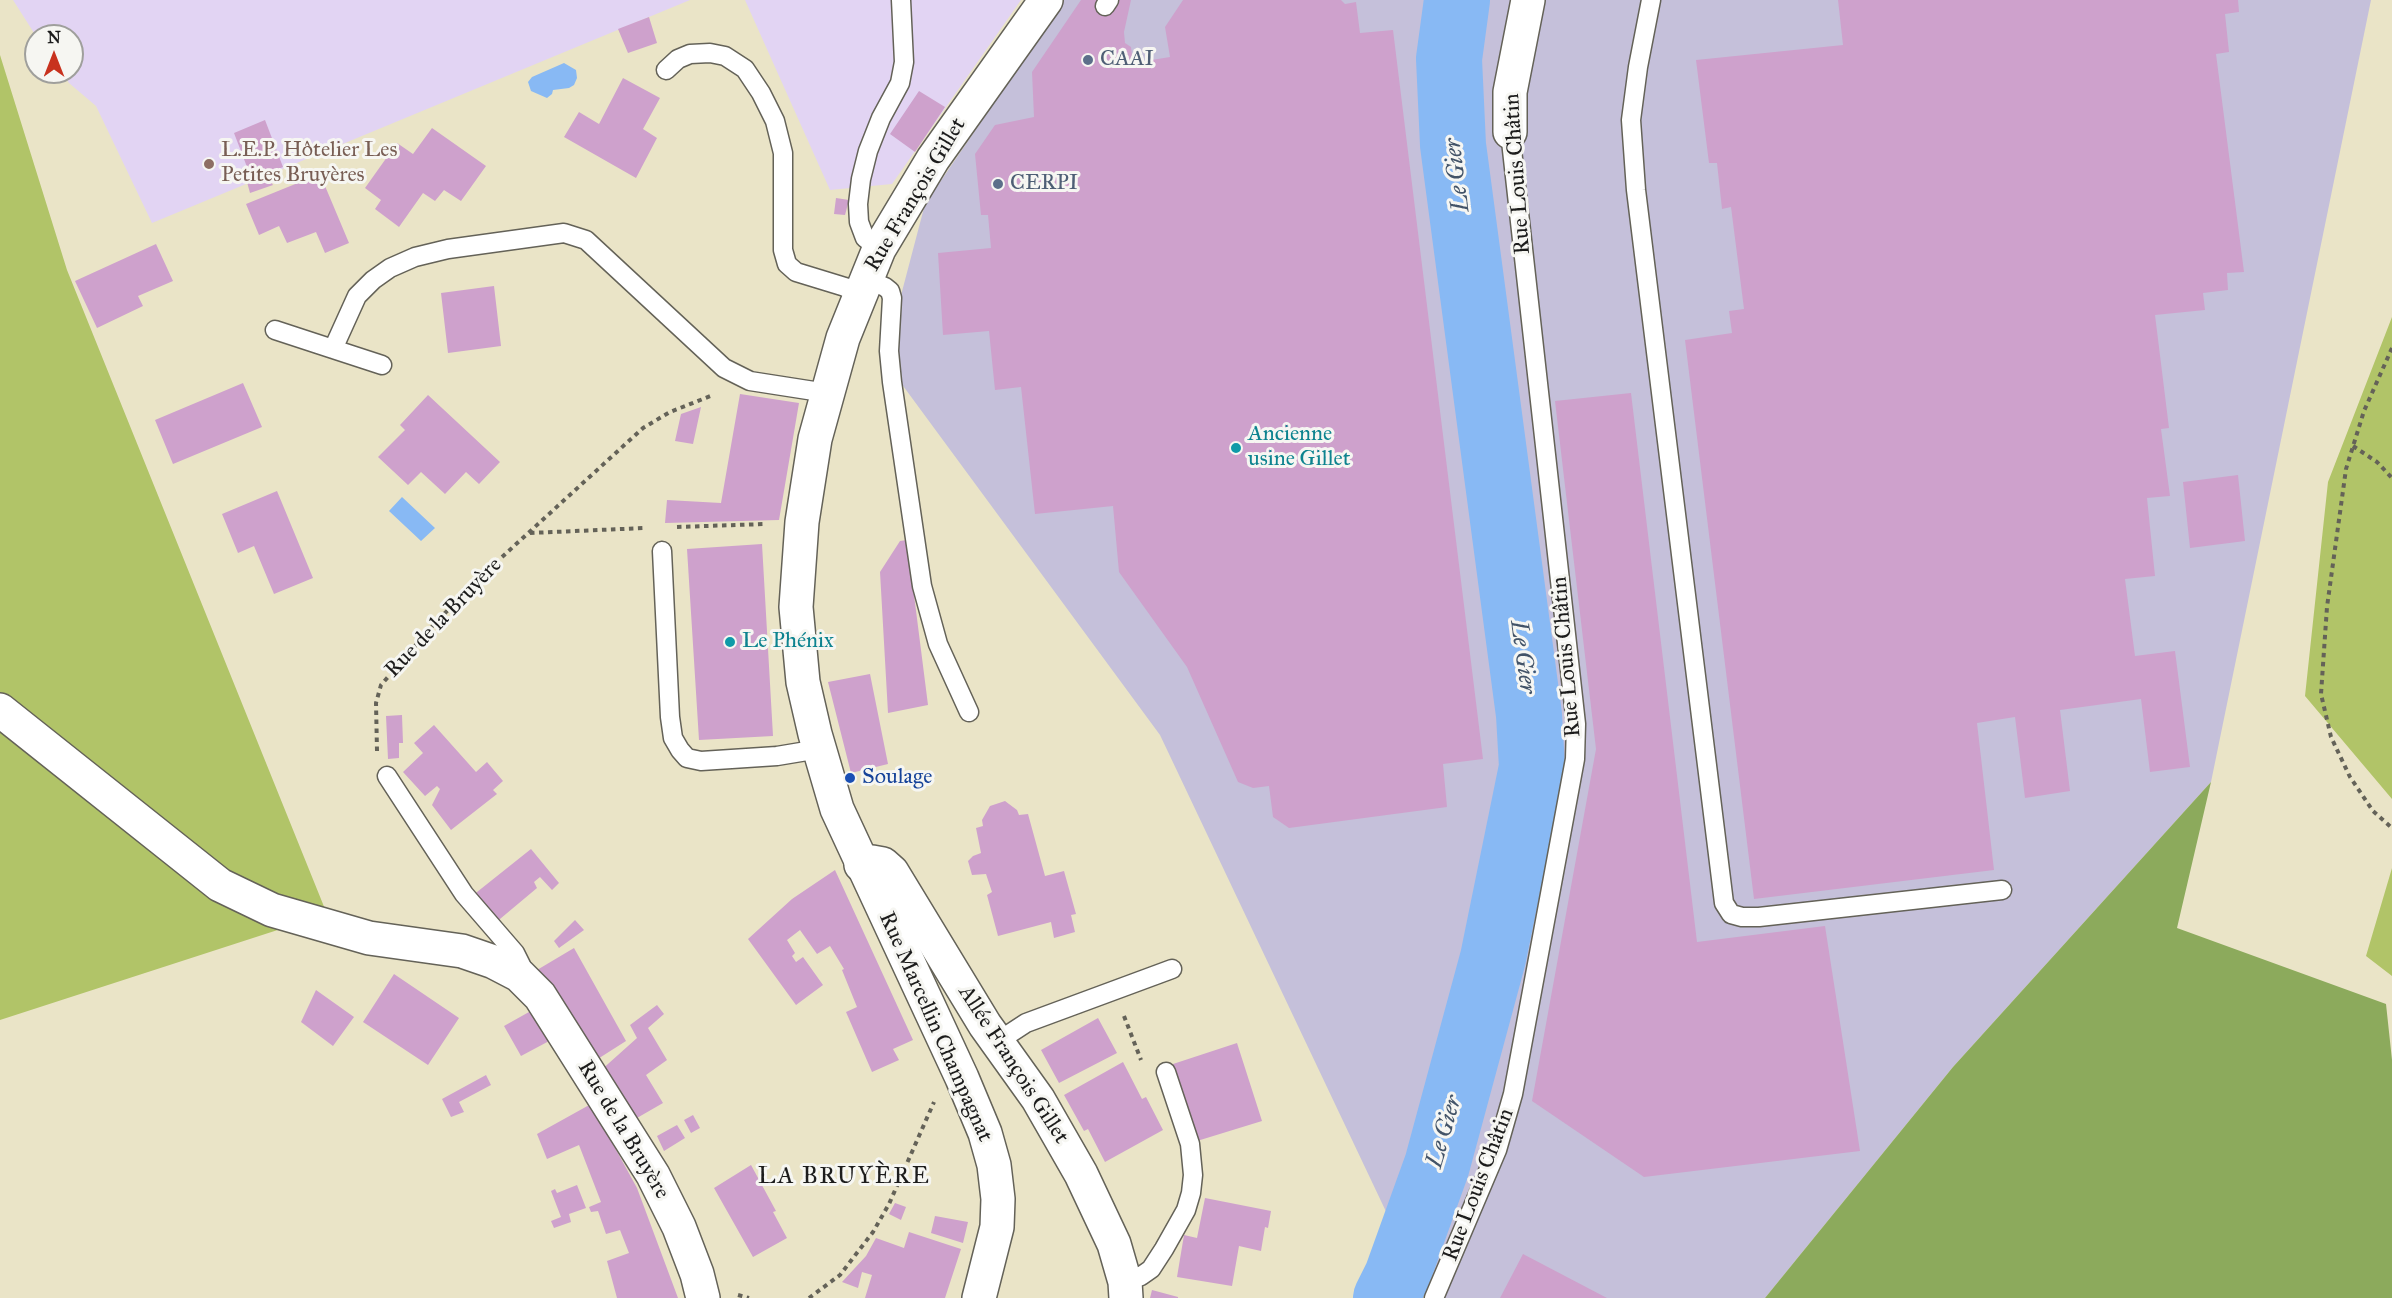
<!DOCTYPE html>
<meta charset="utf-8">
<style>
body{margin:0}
#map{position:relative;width:2392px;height:1298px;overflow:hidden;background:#eae4c7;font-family:"IM FELL Great Primer",serif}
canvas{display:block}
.north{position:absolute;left:24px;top:24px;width:60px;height:60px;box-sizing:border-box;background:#f6f6f2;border:2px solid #9f9f9c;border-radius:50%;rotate:0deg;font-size:16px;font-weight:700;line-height:24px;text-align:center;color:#1c1c1c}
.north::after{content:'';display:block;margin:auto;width:21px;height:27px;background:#c8321e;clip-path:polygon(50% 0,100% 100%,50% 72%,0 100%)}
</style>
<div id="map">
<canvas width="2392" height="1298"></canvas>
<div class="north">N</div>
</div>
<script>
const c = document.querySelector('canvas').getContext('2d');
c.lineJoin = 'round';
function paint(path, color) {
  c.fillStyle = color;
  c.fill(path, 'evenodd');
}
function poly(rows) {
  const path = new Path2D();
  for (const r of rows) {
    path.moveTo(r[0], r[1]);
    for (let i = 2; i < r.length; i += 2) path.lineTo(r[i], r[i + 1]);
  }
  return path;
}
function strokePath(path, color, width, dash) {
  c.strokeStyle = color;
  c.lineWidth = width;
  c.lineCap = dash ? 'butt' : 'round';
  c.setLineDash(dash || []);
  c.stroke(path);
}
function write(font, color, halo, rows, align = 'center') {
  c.font = font + ' "IM FELL Great Primer",serif';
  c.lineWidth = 6;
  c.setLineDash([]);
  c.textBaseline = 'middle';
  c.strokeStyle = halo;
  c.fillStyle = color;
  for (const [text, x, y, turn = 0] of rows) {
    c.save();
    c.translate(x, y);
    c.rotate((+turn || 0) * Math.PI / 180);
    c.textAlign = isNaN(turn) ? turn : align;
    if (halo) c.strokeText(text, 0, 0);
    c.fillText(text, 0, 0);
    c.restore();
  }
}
paint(poly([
 [13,0,690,0,152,223,96,106,69,83,62,72,72,72,72,36,36,36],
 [745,0,1021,0,892,184,830,190]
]), '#e2d4f3');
paint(poly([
 [1064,0,2371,0,2211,782,1953,1067,1765,1298,1427,1298,1160,735,884,360,925,204]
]), '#c5c0da');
paint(poly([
 [0,55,67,270,327,914,0,1020],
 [2392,317,2392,799,2305,696,2328,482],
 [2392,868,2392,976,2366,956]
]), '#b1c468');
paint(poly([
 [2211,782,2177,928,2386,1004,2392,1060,2392,1298,1765,1298,1953,1067]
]), '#8caa5c');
paint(poly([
 [564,63,576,70,577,78,574,85,569,88,553,90,552,94,547,98,531,91,528,82,532,77],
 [402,497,435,528,421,541,389,511]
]), '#88b9f4');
strokePath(poly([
 [1386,1298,1397,1276,1437,1165,1493,958,1532,767,1529,715,1453,145,1449,59,1457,0]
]), '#88b9f4', 66);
paint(poly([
 [1081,0,1131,0,1124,32,1125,43,1131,47,1133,63,1170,57,1165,27,1183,0,1341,0,1345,4,1356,2,1360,33,1393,30,1483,759,1443,764,1447,807,1289,828,1273,817,1269,786,1253,788,1238,782,1187,667,1119,572,1113,506,1035,514,1021,387,995,390,989,331,943,335,938,253,991,248,988,215,981,215,975,154,995,125,1034,117,1032,72],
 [1838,0,2238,0,2239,12,2225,14,2229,52,2216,54,2244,272,2227,273,2228,290,2203,293,2205,310,2155,315,2169,428,2161,429,2170,496,2147,498,2155,576,2125,579,2135,656,2175,651,2190,767,2150,772,2141,699,2060,710,2070,791,2025,798,2015,717,1977,723,1994,870,1754,899,1685,340,1732,333,1729,311,1744,309,1731,207,1722,209,1717,163,1709,163,1696,60,1843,45],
 [649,17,657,43,628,53,618,29],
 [623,78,660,98,643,129,657,138,636,178,564,137,579,112,599,124],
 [919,91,945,107,915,152,890,134],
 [265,120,283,167,266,174,273,185,250,193,247,182,252,180,234,133],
 [432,128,486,166,461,201,444,190,435,201,423,193,399,227,375,209,381,200,365,188,397,143,413,154],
 [320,174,349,243,325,253,316,232,287,243,279,226,259,235,246,204],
 [836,198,849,200,845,215,834,214],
 [156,244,173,281,138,296,143,306,97,328,75,281],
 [494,286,501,346,448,353,441,293],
 [243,383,262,427,173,464,155,420],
 [1631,393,1697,942,1825,926,1860,1151,1644,1177,1532,1101,1596,749,1555,401],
 [740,394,799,403,779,520,665,523,667,500,721,503],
 [428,395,500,462,479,484,466,472,445,494,421,472,408,485,378,457,405,430,400,425],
 [701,407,693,444,675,441,681,414],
 [2238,475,2245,541,2190,548,2183,482],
 [277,491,313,578,274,594,254,546,238,553,222,514],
 [907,540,928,705,888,713,880,572,900,541],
 [762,544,773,736,699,740,687,549],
 [870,674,888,764,851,773,828,682],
 [402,715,403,743,399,743,399,758,388,759,386,716],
 [434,725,476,772,487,762,503,781,493,790,497,794,451,830,432,805,440,789,437,786,425,796,403,772,423,753,414,743],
 [1005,801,1017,810,1019,815,1028,814,1045,876,1064,871,1076,914,1071,915,1075,932,1054,938,1051,922,998,936,987,895,992,892,986,874,972,875,968,861,973,856,981,853,976,828,983,826,982,820,990,806],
 [531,849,559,883,552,890,540,877,534,882,537,888,494,924,472,896],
 [835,870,913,1040,893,1049,899,1060,872,1072,846,1012,857,1007,842,970,844,969,830,946,817,954,800,930,787,940,795,953,792,956,796,962,803,957,823,985,796,1005,748,939,792,899],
 [575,920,584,930,559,948,554,941],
 [574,948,626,1041,593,1062,537,970],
 [394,974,459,1018,428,1065,363,1022],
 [316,990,354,1017,333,1046,301,1022],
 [657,1005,664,1014,648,1028,667,1060,646,1075,663,1103,630,1122,599,1072,637,1038,630,1025],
 [529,1012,535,1012,551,1040,521,1056,504,1026],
 [1098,1018,1117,1053,1059,1083,1041,1050],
 [1237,1043,1262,1121,1197,1141,1173,1064],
 [1123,1062,1142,1099,1146,1097,1163,1130,1105,1162,1088,1129,1084,1131,1064,1095],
 [486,1075,491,1085,459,1102,464,1112,451,1117,442,1099],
 [591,1104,637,1188,678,1298,617,1298,607,1261,629,1253,620,1230,606,1234,598,1211,591,1212,589,1207,601,1202,579,1145,547,1159,537,1134],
 [693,1115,700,1128,691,1133,684,1120],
 [677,1125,685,1138,664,1151,657,1136],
 [751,1165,776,1211,773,1212,787,1238,753,1257,714,1188],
 [577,1185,586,1208,569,1214,571,1222,554,1228,551,1221,561,1217,551,1191,555,1189,557,1193],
 [1205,1198,1271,1211,1268,1228,1265,1227,1261,1251,1239,1246,1232,1286,1177,1277,1184,1235,1197,1238],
 [895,1203,906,1207,901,1220,889,1214],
 [935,1216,968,1222,963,1243,931,1233],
 [909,1232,961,1249,945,1298,865,1298,872,1275,862,1272,858,1288,842,1282,866,1256,876,1238,904,1248],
 [1523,1254,1607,1298,1500,1298],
 [1152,1290,1178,1297,1178,1298,1150,1298]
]), '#cea1cc');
const service = poly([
 [1651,0,1638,67,1631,120,1636,190,1724,903,1731,914,1742,917,1759,917,2002,890],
 [1105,6,1109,0],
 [666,70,678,59,690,54,710,53,725,56,745,69,761,93,775,121,783,153,783,250,787,264,796,272,845,287,860,294],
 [879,249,865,238,859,222,858,204,861,179,868,151,881,118,900,83,904,62,901,0],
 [866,279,885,287,890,291,892,298,889,351,892,382,922,586,938,644,969,712],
 [275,330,333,349,357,296,373,280,390,268,415,257,448,249,564,233,586,240,724,368,750,381,827,393],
 [333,349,382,365],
 [662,551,670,717,673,738,680,750,687,758,701,761,777,756,819,749],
 [387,776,464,894,515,953,521,965,519,975],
 [997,1042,1026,1023,1172,969],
 [1125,1282,1141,1276,1151,1269,1164,1249,1186,1210,1191,1193,1193,1175,1190,1144,1166,1072],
 [1434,1298,1497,1150,1513,1094,1575,759,1576,724,1510,132]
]);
const minor = poly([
 [1510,132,1510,92,1528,0],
 [0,710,220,885,272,910,369,938,462,951,494,962,519,975,540,996,653,1175,679,1227,697,1274,703,1298],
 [861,865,872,862,883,864,892,872,985,1025,1038,1099,1081,1174,1114,1244,1125,1282,1126,1298]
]);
const secondary = poly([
 [979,1298,997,1227,998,1199,994,1165,985,1133,962,1078,837,809,815,734,803,682,796,607,802,522,815,439,843,338,879,249,933,159,1046,0]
]);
strokePath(service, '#646258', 21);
strokePath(minor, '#646258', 36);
strokePath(secondary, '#646258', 36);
strokePath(poly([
 [2392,348,2364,411,2346,469,2327,607,2321,694,2331,737,2350,777,2373,811,2392,828],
 [2353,446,2377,462,2392,478],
 [677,527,765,524],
 [530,533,645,528],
 [377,751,376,703,381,685,435,623,490,568,643,428,670,412,713,395],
 [1124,1016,1141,1060],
 [738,1295,749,1298],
 [809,1298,840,1275,873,1232,889,1204,934,1102]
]), '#646258', 4, [4.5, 4.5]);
strokePath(service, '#fff', 18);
strokePath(minor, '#fff', 33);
strokePath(secondary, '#fff', 33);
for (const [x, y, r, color] of [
 [1088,60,6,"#5c6f8a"],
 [209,164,6,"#8d6e63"],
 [998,184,6,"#5c6f8a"],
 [1236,448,6,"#0f9aa8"],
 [730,642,6,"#0f9aa8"],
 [850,778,6,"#1a4fb4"]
]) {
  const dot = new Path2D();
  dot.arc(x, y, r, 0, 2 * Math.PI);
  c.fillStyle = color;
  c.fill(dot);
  strokePath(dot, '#f6f6f2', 2);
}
write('22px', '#4e5e75', '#f6f6f2', [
 ["CAAI",1100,60],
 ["CERPI",1010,184]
], 'left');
write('22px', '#785e54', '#f6f6f2', [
 ["L.E.P. Hôtelier Les",221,151],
 ["Petites Bruyères",221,176]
], 'left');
write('22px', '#1c1c1c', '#f6f6f2', [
 ["Rue Louis Châtin",1518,174,-94],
 ["Rue François Gillet",916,195,-59],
 ["Rue de la Bruyère",444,618,-46],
 ["Rue Louis Châtin",1567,657,-95],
 ["Rue Marcellin Champagnat",935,1027,66],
 ["Allée François Gillet",1013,1065,57],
 ["Rue de la Bruyère",623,1130,59],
 ["Rue Louis Châtin",1479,1185,-69]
]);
write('22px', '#0d838f', '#f6f6f2', [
 ["Ancienne",1248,435],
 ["usine Gillet",1248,460],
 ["Le Phénix",742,642]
], 'left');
write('22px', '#164399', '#f6f6f2', [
 ["Soulage",862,778]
], 'left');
write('italic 24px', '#425368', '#f6f6f2', [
 ["Le Gier",1458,175,-97],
 ["Le Gier",1522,657,82],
 ["Le Gier",1445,1132,-74]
]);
c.letterSpacing = '1.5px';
write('24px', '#1c1c1c', '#f6f6f2', [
 ["LA BRUYÈRE",844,1177]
]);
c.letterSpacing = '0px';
</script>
